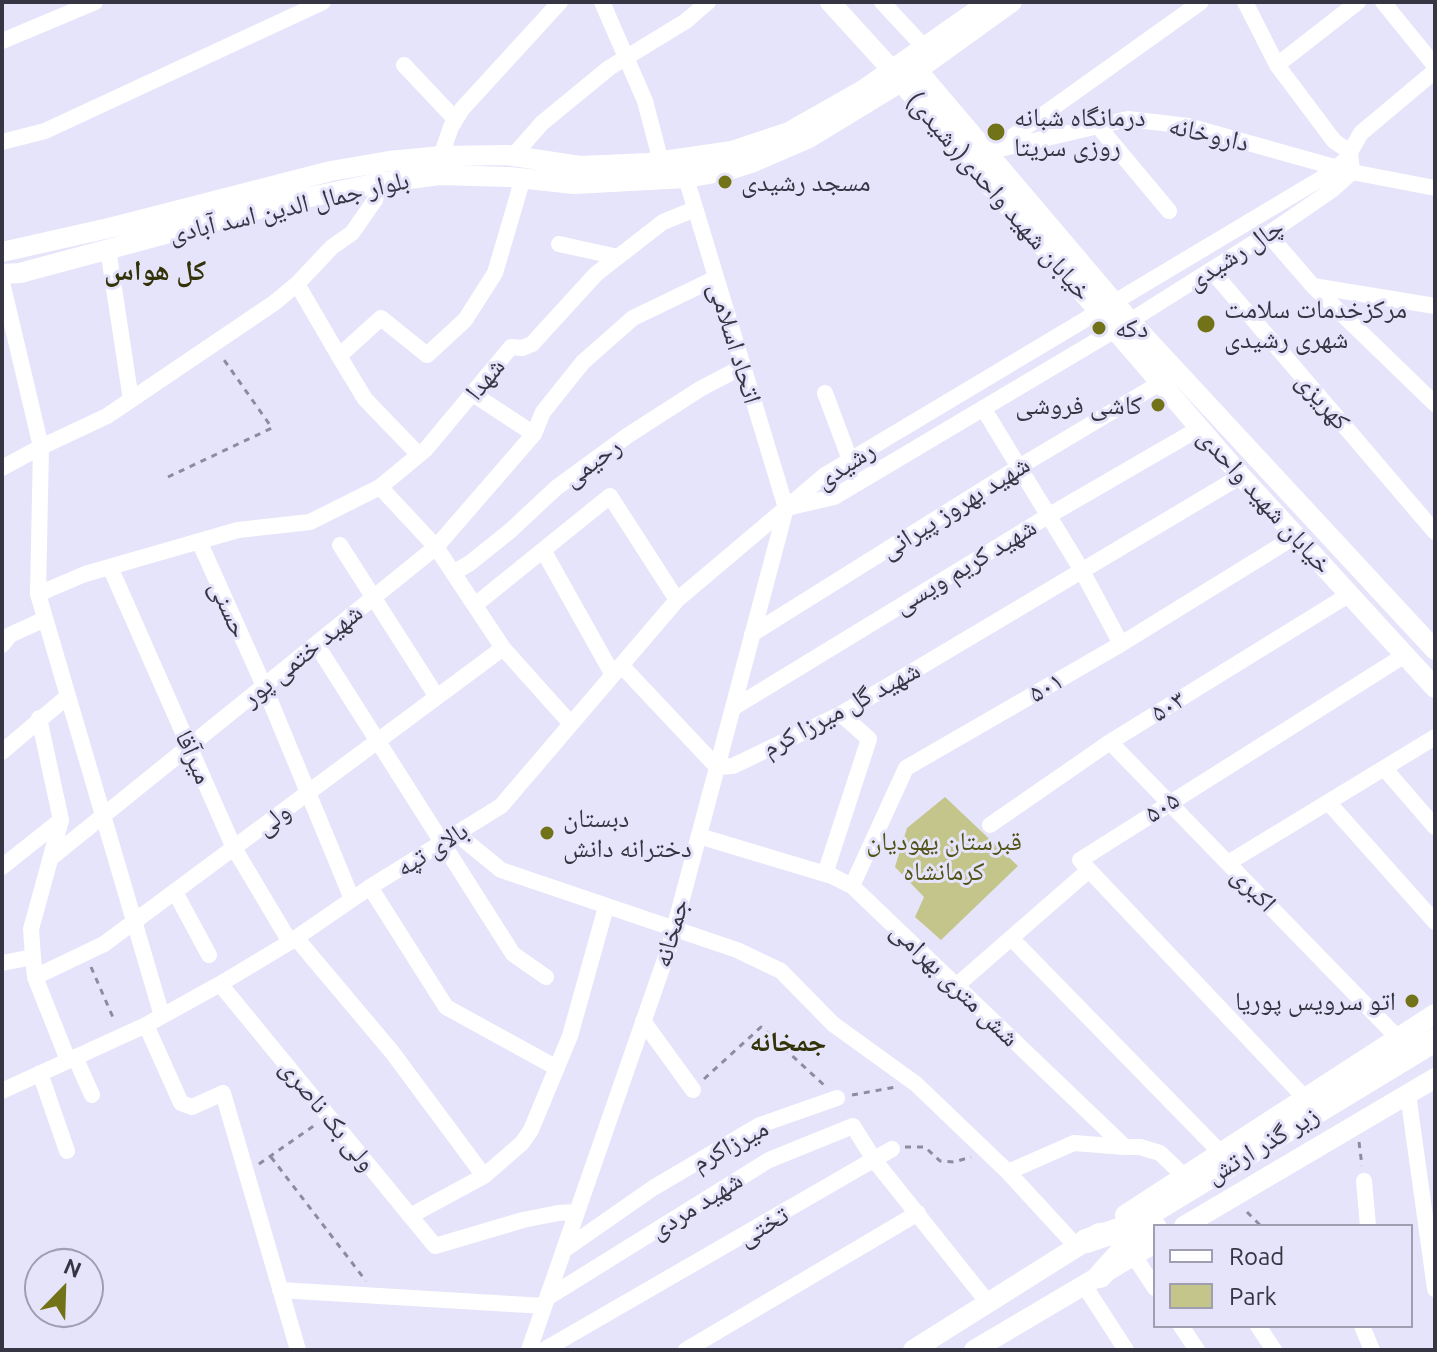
<!DOCTYPE html>
<meta charset="utf-8">
<style>
body{margin:0}
#map{position:relative;width:1437px;height:1352px;overflow:hidden;background:#e6e4fa;font-family:Ubuntu,sans-serif}
canvas{display:block}
.frame{position:absolute;inset:0;border:4px solid #363543;pointer-events:none}
.legend{position:absolute;left:1153px;top:1224px;width:260px;height:104px;box-sizing:border-box;background:#e6e4fa;border:2px solid #a09eb1;margin:0;padding:10px 14px;list-style:none;font-size:24px;color:#363543}
.legend li{display:flex;align-items:center;gap:16px;height:40px}
.legend b{width:40px;border:2px solid #a09eb1}
.north{position:absolute;left:24px;top:1248px;width:80px;height:80px;box-sizing:border-box;background:#e6e4fa;border:2px solid #a09eb1;border-radius:50%;rotate:23deg;font-size:22px;font-weight:700;line-height:32px;text-align:center;color:#363543}
.north::after{content:'';display:block;margin:auto;width:28px;height:36px;background:#727318;clip-path:polygon(50% 0,100% 100%,50% 72%,0 100%)}
</style>
<div id="map">
<canvas width="1437" height="1352"></canvas>
<div class="frame"></div>
<ul class="legend">
<li><b style="height:10px;background:#fff"></b>Road</li>
<li><b style="height:22px;background:#c3c58b"></b>Park</li>
</ul>
<div class="north">N</div>
</div>
<script>
const c = document.querySelector('canvas').getContext('2d');
c.lineJoin = 'round';
function paint(path, color) {
  c.fillStyle = color;
  c.fill(path, 'evenodd');
}
function poly(rows) {
  const path = new Path2D();
  for (const r of rows) {
    path.moveTo(r[0], r[1]);
    for (let i = 2; i < r.length; i += 2) path.lineTo(r[i], r[i + 1]);
  }
  return path;
}
function strokePath(path, color, width, dash) {
  c.strokeStyle = color;
  c.lineWidth = width;
  c.lineCap = dash ? 'butt' : 'round';
  c.setLineDash(dash || []);
  c.stroke(path);
}
function write(font, color, halo, rows, align = 'center') {
  c.font = font + ' Ubuntu,"Noto Naskh Arabic",sans-serif';
  c.lineWidth = 6;
  c.setLineDash([]);
  c.textBaseline = 'middle';
  c.strokeStyle = halo;
  c.fillStyle = color;
  for (const [text, x, y, turn = 0] of rows) {
    c.save();
    c.translate(x, y);
    c.rotate((+turn || 0) * Math.PI / 180);
    c.textAlign = isNaN(turn) ? turn : align;
    if (halo) c.strokeText(text, 0, 0);
    c.fillText(text, 0, 0);
    c.restore();
  }
}
paint(poly([
 [945,797,1018,866,941,940,915,917,924,897,895,867,907,828]
]), '#c3c58b');
strokePath(poly([
 [168,477,272,428,222,357],
 [91,967,115,1022],
 [704,1079,761,1027,825,1086],
 [852,1095,896,1087],
 [1359,1142,1362,1166],
 [905,1147,925,1147,940,1161,954,1162,971,1157],
 [271,1157,366,1281],
 [259,1164,315,1125],
 [1247,1212,1261,1226]
]), '#8d8c9e', 3, [6, 6]);
strokePath(poly([
 [602,2,645,101,661,162],
 [882,2,924,47],
 [1245,2,1277,65,1334,141,1350,152],
 [1383,2,1435,66],
 [2,41,95,2],
 [404,65,455,119],
 [1277,65,1358,2],
 [1098,126,1169,211],
 [2,142,45,131,323,2],
 [1002,144,1201,2],
 [987,152,1128,119,1188,126,1352,172,1435,188],
 [441,156,451,127,462,109,560,2],
 [513,156,542,123,609,68,686,21,708,2],
 [686,178,786,508],
 [1268,234,1313,286,1435,404],
 [559,244,618,257],
 [108,249,131,400],
 [1211,270,1435,532],
 [2,282,41,447,2,468],
 [297,284,339,356,381,318,427,355,465,320,495,273,523,178],
 [1313,286,1435,306],
 [339,356,365,399,419,455],
 [825,393,850,460],
 [473,394,534,434],
 [983,408,1081,569,1121,644],
 [380,487,436,547,503,648,571,724],
 [791,507,834,497,1130,321,1268,234,1332,190,1352,172,1350,152,1361,133,1435,71],
 [199,541,264,686,352,899],
 [340,545,437,697],
 [543,550,613,675],
 [110,567,234,848,290,942],
 [453,573,470,563,510,531,556,488,627,436,700,389,742,367],
 [38,594,85,574,238,530,310,522,380,487,426,449,511,347,522,348,532,344,596,274,663,222,695,209],
 [475,605,610,496,677,600],
 [752,634,1019,467,1160,383],
 [316,644,513,954,546,977],
 [2,645,10,635,45,619],
 [621,665,717,767,733,766,841,714,1241,476],
 [733,708,1048,516,1200,428],
 [39,718,61,820,31,929,33,957,35,977,68,1060],
 [1110,742,1397,1037],
 [2,752,68,696],
 [1384,768,1435,827],
 [1328,802,1435,922],
 [990,825,1110,742,1350,594],
 [457,834,501,870,737,950,781,971,833,1024,916,1084,1008,1172,1077,1247],
 [699,836,832,876,852,886,1125,1147,1140,1147,1160,1153,1184,1176],
 [52,857,436,547,534,434,543,412,583,362,633,318,716,278],
 [1228,863,1435,737],
 [2,867,61,820],
 [1089,870,1304,1097],
 [825,874,869,739,841,714],
 [852,886,906,768,1121,644,1296,536],
 [370,887,446,1007,557,1068],
 [175,892,209,955],
 [296,938,392,1052,484,1176],
 [1012,939,1220,1152],
 [2,963,33,957],
 [35,977,104,944,503,648],
 [220,984,435,1246,523,1220,558,1213,577,1212],
 [956,986,1089,870,1080,860,1405,655],
 [162,1016,38,594,41,447,107,416,274,303,297,284,332,247,352,233,375,200,378,183],
 [643,1021,693,1090],
 [146,1025,181,1103,192,1107,223,1093,298,1350],
 [75,1057,92,1095],
 [40,1073,67,1151],
 [2,1091,146,1025,220,984,290,942,370,887,501,806,677,600,825,475,1322,178,1350,157],
 [1408,1094,1435,1289],
 [1008,1172,1074,1143,1125,1147],
 [1364,1181,1368,1226],
 [410,1216,484,1176,522,1143,531,1130,570,1036,606,907],
 [564,1250,653,1188,760,1125,837,1098],
 [1134,1256,1155,1288],
 [1084,1285,1126,1350],
 [280,1290,544,1306],
 [547,1298,769,1160,853,1126,875,1161,989,1304],
 [1181,1326,1197,1350],
 [1258,1326,1274,1350],
 [1362,1326,1372,1350],
 [529,1350,669,948,786,508],
 [544,1350,892,1149],
 [686,1350,918,1213]
]), '#fff', 16);
strokePath(poly([
 [830,2,892,70],
 [918,71,1130,321,1435,650],
 [901,82,1241,476,1435,688],
 [2,252,113,227,331,171,389,161,441,156,507,155,580,166,649,163,732,151,789,132,863,90,989,2],
 [2,274,20,273,277,204,378,183,440,175,509,177,574,184,686,178,726,171,751,163,809,138,901,82,1012,2],
 [1125,1215,1435,1014],
 [1184,1226,1435,1078],
 [913,1350,1099,1233],
 [974,1350,1155,1243]
]), '#fff', 20);
strokePath(poly([
 [1086,1241,1125,1228,1435,1040],
 [1100,1276,1129,1244,1155,1228]
]), '#fff', 24);
for (const [x, y, r, color] of [
 [996,132,10,"#727318"],
 [725,182,8,"#727318"],
 [1206,324,10,"#727318"],
 [1099,328,8,"#727318"],
 [1158,405,8,"#727318"],
 [547,833,8,"#727318"],
 [1412,1001,8,"#727318"]
]) {
  const dot = new Path2D();
  dot.arc(x, y, r, 0, 2 * Math.PI);
  c.fillStyle = color;
  c.fill(dot);
  strokePath(dot, '#e6e4fa', 3);
}
write('26px', '#363543', '#e6e4fa', [
 ["درمانگاه شبانه",1014,117],
 ["روزی سریتا",1014,147],
 ["مسجد رشیدی",741,182],
 ["مرکزخدمات سلامت",1224,309],
 ["شهری رشیدی",1224,339],
 ["دکه",1115,328],
 ["کاشی فروشی",1142,405,"right"],
 ["دبستان",563,818],
 ["دخترانه دانش",563,848],
 ["اتو سرویس پوریا",1396,1001,"right"]
], 'left');
write('26px', '#363543', '#e6e4fa', [
 ["داروخانه",1209,134,13],
 ["خیابان شهید واحدی(رشیدی)",999,196,49],
 ["بلوار جمال الدین اسد آبادی",289,207,-13],
 ["چال رشیدی",1235,254,-33],
 ["اتحاد اسلامی",735,343,73],
 ["شهدا",485,379,-51],
 ["کهریزی",1323,401,49],
 ["رحیمی",592,462,-36],
 ["رشیدی",845,465,-33],
 ["خیابان شهید واحدی",1265,501,48],
 ["شهید بهروز پیرانی",955,507,-32],
 ["شهید کریم ویسی",965,566,-31],
 ["حسنی",229,609,66],
 ["شهید ختمی پور",302,655,-39],
 ["۵۰۱",1046,687,-30],
 ["۵۰۳",1168,706,-32],
 ["شهید گل میرزا کرم",841,709,-28],
 ["میرآقا",194,757,66],
 ["۵۰۵",1162,807,-33],
 ["ولی",273,819,-37],
 ["بالای تپه",432,849,-32],
 ["اکبری",1254,889,46],
 ["جمخانه",671,933,-74],
 ["شش متری بهرامی",955,984,44],
 ["ولی بک ناصری",328,1115,51],
 ["میرزاکرم",730,1145,-28],
 ["زیر گذر ارتش",1262,1145,-31],
 ["شهید مردی",696,1205,-32],
 ["تختی",763,1226,-30]
]);
write('26px', '#525316', '#e6e4fa', [
 ["قبرستان یهودیان",944,841],
 ["کرمانشاه",944,871]
]);
write('bold 28px', '#333309', '#e6e4fa', [
 ["کل هواس",155,271],
 ["جمخانه",788,1042]
]);
</script>
